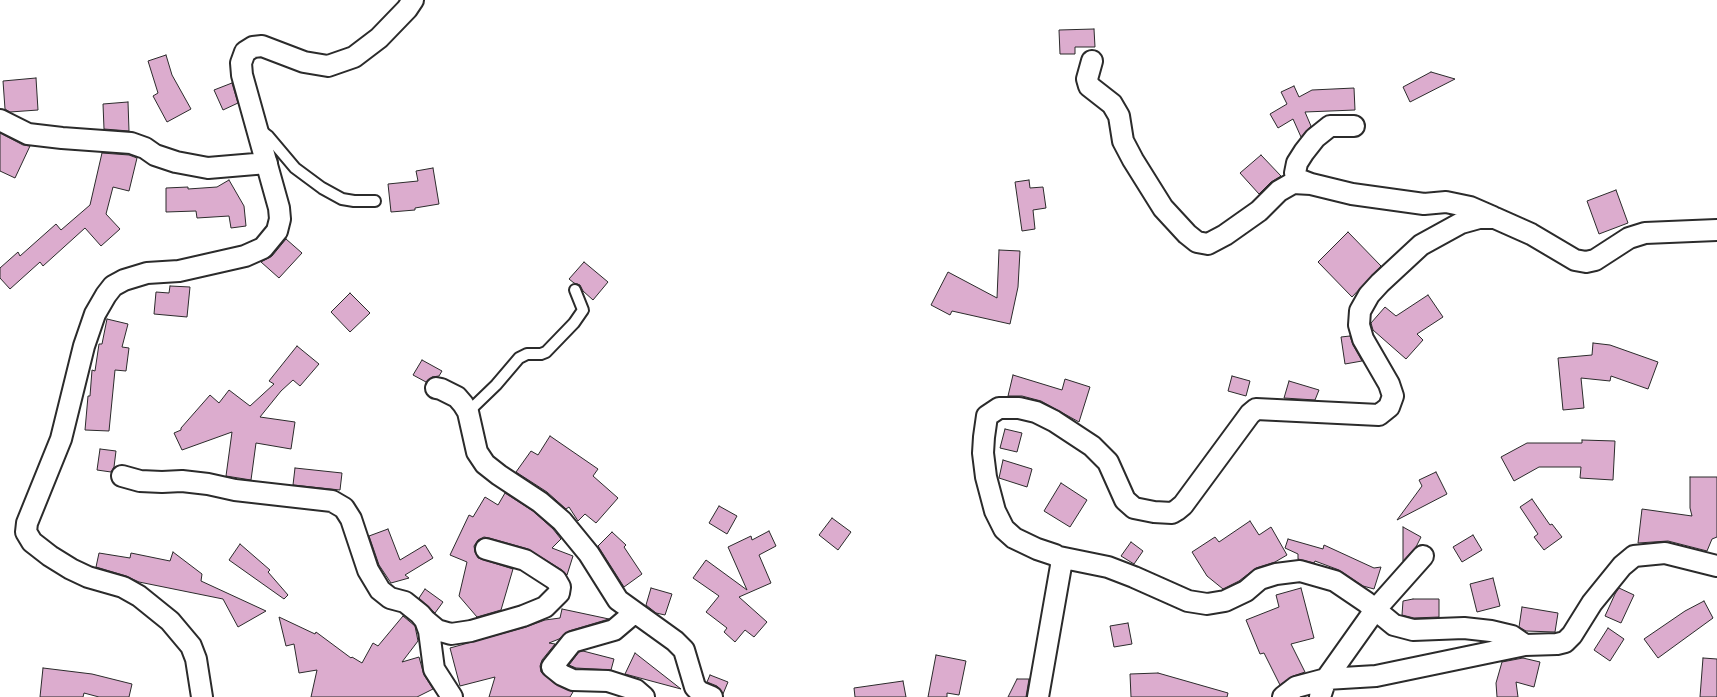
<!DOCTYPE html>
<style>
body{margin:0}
canvas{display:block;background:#fff}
</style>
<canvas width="1717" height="697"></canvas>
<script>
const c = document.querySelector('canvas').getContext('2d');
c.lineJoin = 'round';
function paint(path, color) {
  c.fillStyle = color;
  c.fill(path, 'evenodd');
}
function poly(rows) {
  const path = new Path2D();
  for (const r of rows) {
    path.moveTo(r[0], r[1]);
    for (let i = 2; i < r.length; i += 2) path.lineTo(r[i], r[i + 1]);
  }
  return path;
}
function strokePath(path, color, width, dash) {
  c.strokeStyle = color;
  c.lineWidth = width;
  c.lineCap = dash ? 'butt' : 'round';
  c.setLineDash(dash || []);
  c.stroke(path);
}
const building = poly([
 [1094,29,1095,47,1075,47,1075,54,1060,54,1059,30,1094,29],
 [166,55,172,75,191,109,167,122,153,96,158,93,148,61,166,55],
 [1431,72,1455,79,1410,102,1403,87,1431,72],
 [36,78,38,110,10,112,5,109,3,81,36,78],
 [232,83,238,103,223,110,214,90,232,83],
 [1294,86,1299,97,1312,90,1354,88,1355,110,1305,112,1311,126,1301,137,1293,119,1278,128,1270,114,1287,104,1281,92,1294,86],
 [128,102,129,131,104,129,103,104,128,102],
 [0,133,23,145,30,146,15,178,0,171,0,133],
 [102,153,129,155,137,158,129,191,113,187,106,214,120,229,101,246,85,228,43,266,40,262,10,289,0,278,0,268,18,252,20,256,56,224,61,230,90,205,102,153],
 [1261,155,1281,176,1271,182,1259,194,1240,173,1261,155],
 [433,168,439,204,415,208,415,210,391,212,388,184,418,181,416,171,433,168],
 [229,180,244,206,246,226,231,228,229,216,197,218,196,211,166,212,166,188,188,187,188,189,217,187,229,180],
 [1029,180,1030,188,1043,187,1046,208,1033,210,1035,229,1022,231,1015,182,1029,180],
 [1616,190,1628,223,1599,234,1587,201,1616,190],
 [1348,232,1381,266,1352,297,1318,262,1348,232],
 [286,239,302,253,279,278,261,262,272,256,286,239],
 [999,250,1020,251,1018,287,1010,324,952,311,950,315,931,305,948,272,997,298,999,250],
 [584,262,608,282,593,300,583,291,580,285,574,283,569,279,584,262],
 [170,286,190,287,187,317,154,314,156,292,169,293,170,286],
 [350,293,370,313,350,332,331,312,350,293],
 [1428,295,1443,317,1417,334,1423,340,1406,359,1373,330,1371,323,1385,307,1396,316,1428,295],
 [107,319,128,324,122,347,129,348,126,371,115,370,109,431,85,430,88,396,90,396,92,370,95,371,99,344,102,344,107,319],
 [1350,336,1353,345,1362,361,1345,364,1341,337,1350,336],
 [1593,343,1610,345,1658,362,1648,389,1611,376,1610,381,1581,378,1584,408,1563,410,1558,358,1592,355,1593,343],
 [297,346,319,364,300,386,293,380,281,391,260,417,295,422,291,449,256,443,251,480,226,476,232,432,182,450,174,433,181,430,181,428,210,395,219,403,229,390,250,406,274,384,269,381,297,346],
 [422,360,442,371,439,376,432,377,426,382,413,375,422,360],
 [1013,375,1062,390,1065,379,1090,387,1079,422,1041,401,1022,396,1008,396,1013,375],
 [1232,376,1250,381,1246,396,1228,391,1232,376],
 [1289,381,1319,390,1315,400,1284,398,1289,381],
 [1005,429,1022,433,1017,452,1000,448,1005,429],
 [550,436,598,469,593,476,618,498,596,523,585,514,578,521,569,507,566,509,547,492,516,472,531,451,538,455,550,436],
 [1582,440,1615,441,1613,480,1580,478,1581,467,1539,467,1514,481,1501,457,1527,443,1582,443,1582,440],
 [100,449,116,451,114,467,111,472,97,470,100,449],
 [1003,460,1032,469,1027,487,999,478,1003,460],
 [295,468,342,473,340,490,293,485,295,468],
 [1436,472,1447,494,1397,520,1422,486,1419,480,1436,472],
 [1690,477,1717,477,1717,537,1712,539,1707,551,1668,541,1638,543,1642,509,1692,516,1690,508,1690,477],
 [1061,483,1087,500,1070,527,1044,511,1061,483],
 [505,493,533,511,553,529,561,539,552,548,573,556,567,575,562,570,528,549,489,538,484,537,478,540,474,546,475,552,478,558,513,569,501,610,477,617,459,596,467,562,450,555,469,515,473,517,485,497,498,505,505,493],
 [1532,499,1550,525,1552,524,1562,537,1544,550,1534,537,1538,534,1520,507,1532,499],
 [719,506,737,516,727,534,709,523,719,506],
 [832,518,851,532,838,550,819,535,832,518],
 [1250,521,1259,535,1271,527,1287,555,1275,562,1256,568,1239,581,1223,589,1207,576,1192,552,1215,537,1219,542,1250,521],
 [1403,527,1421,537,1416,547,1403,561,1403,527],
 [388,529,400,560,425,545,433,558,405,575,409,578,391,583,379,565,369,536,388,529],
 [769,531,776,546,759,555,771,583,739,597,767,622,754,637,745,630,735,642,724,632,727,628,706,612,719,596,693,578,706,560,747,590,728,547,751,536,752,540,769,531],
 [612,532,626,545,624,547,642,574,624,587,598,546,612,532],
 [1473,535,1482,550,1462,562,1453,547,1473,535],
 [1288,539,1323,549,1324,545,1374,568,1381,567,1374,589,1363,586,1339,570,1315,561,1314,563,1298,559,1298,554,1285,548,1288,539],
 [1131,542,1143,551,1134,564,1121,556,1131,542],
 [240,544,270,570,268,572,288,595,284,599,229,560,240,544],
 [173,552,202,574,201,581,266,611,238,627,223,599,139,582,126,576,96,567,99,553,130,558,131,553,170,561,173,552],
 [1493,578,1500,606,1477,612,1470,584,1493,578],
 [651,588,672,594,665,615,656,613,646,605,651,588],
 [1301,588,1314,638,1291,644,1305,672,1293,676,1280,685,1264,653,1260,654,1246,620,1279,607,1276,595,1301,588],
 [1619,588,1634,595,1621,623,1605,616,1615,594,1619,588],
 [425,589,443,602,435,613,419,598,425,589],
 [1413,599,1439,599,1439,617,1414,618,1402,615,1403,601,1413,599],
 [1704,601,1713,618,1658,658,1644,639,1685,611,1704,601],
 [1522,607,1558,613,1555,632,1526,631,1519,627,1522,607],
 [562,609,609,619,569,631,559,639,549,643,555,644,542,660,540,666,541,672,555,684,573,692,570,697,489,697,495,677,460,686,450,648,526,627,545,620,560,618,562,609],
 [403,616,415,626,418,641,402,662,419,657,424,675,433,689,417,697,311,697,317,670,299,673,294,644,286,646,279,617,315,634,316,632,351,658,352,657,362,663,373,643,378,646,403,616],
 [1128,623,1132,644,1114,647,1110,626,1128,623],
 [1608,628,1624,639,1610,661,1594,650,1608,628],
 [583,651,614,659,611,670,576,668,569,665,579,652,583,651],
 [635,653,681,689,625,674,635,653],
 [936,655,966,661,959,695,947,693,947,697,928,697,936,655],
 [1523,658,1540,662,1534,687,1516,682,1518,697,1497,697,1496,683,1502,662,1523,658],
 [1703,658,1717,659,1717,697,1700,697,1703,658],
 [43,668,92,674,132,684,129,697,99,697,84,693,83,697,40,697,43,668],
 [1158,673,1228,693,1227,697,1131,697,1130,674,1158,673],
 [710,675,728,682,723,694,717,686,707,682,710,675],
 [1017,679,1029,679,1026,697,1008,697,1017,679],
 [903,681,906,697,855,697,854,688,903,681]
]);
paint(building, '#dcacce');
strokePath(building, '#2b2b2b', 1);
const service = poly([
 [260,130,268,136,295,168,322,188,342,199,354,201,375,201],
 [468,412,496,385,519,358,527,354,541,354,546,352,574,323,583,310,575,290]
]);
const minor = poly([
 [1092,61,1087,79,1089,86,1112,104,1119,116,1123,141,1133,160,1163,208,1187,234,1197,242,1208,244,1225,235,1259,211,1279,191,1293,183,1311,184,1352,194,1424,204,1446,202,1470,207,1493,217],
 [0,120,28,134,62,138,131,143,145,148,155,155,176,162,208,168,267,163],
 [1311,184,1298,179,1295,173,1297,163,1304,152,1315,138,1330,126,1354,126],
 [436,388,441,389,457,397,463,404,468,412,477,452,485,464,499,475,540,502,562,521,589,554,618,600,675,641,684,650,695,687,700,692,712,697],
 [122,476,140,481,162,482,182,481,208,484,235,490,332,501,344,508,351,519,368,570,380,590,390,598,405,602,420,614,425,620,429,631,434,669,452,697],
 [1059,557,1108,567,1134,577,1188,601,1207,604,1225,601,1246,591,1260,579,1276,574,1300,571,1335,581,1366,602,1394,625,1413,630,1464,628,1491,631,1512,636,1525,645],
 [634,613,614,630,572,642,552,667,562,675,573,680,608,681,636,690,644,697],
 [425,620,437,630,451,634,471,631,523,616,545,607,559,593,560,587,556,580,525,560,486,549],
 [202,697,196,659,191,646,170,621,139,596,123,587,88,577,71,569,50,556,32,542,26,532,27,523,61,439,84,346,95,314,106,295,113,286,124,280,147,273,179,271,245,256,263,248,277,231,280,219,279,208,242,75,241,63,245,52,253,47,262,46,304,62,328,66,354,57,379,38,407,9,413,0],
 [1038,697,1062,560,1055,555,1037,549,1014,538,1004,529,995,511,986,477,983,453,984,437,987,416,999,408,1019,408,1036,412,1054,421,1092,446,1108,462,1125,500,1134,508,1154,512,1172,513,1177,510,1183,505,1250,414,1256,409,1379,415,1389,407,1393,396,1389,384,1363,339,1359,325,1360,311,1369,295,1380,283,1421,245,1461,223,1479,218,1495,218,1531,234,1575,260,1586,262,1595,260,1629,238,1645,233,1717,230],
 [1283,697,1296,687,1326,679,1376,676,1525,645,1557,644,1565,642,1572,635,1592,603,1622,566,1634,556,1665,553,1717,566],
 [1320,697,1326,679,1375,610,1423,556]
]);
strokePath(service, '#2b2b2b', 14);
strokePath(minor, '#2b2b2b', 24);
strokePath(service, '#fff', 10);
strokePath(minor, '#fff', 20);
</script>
